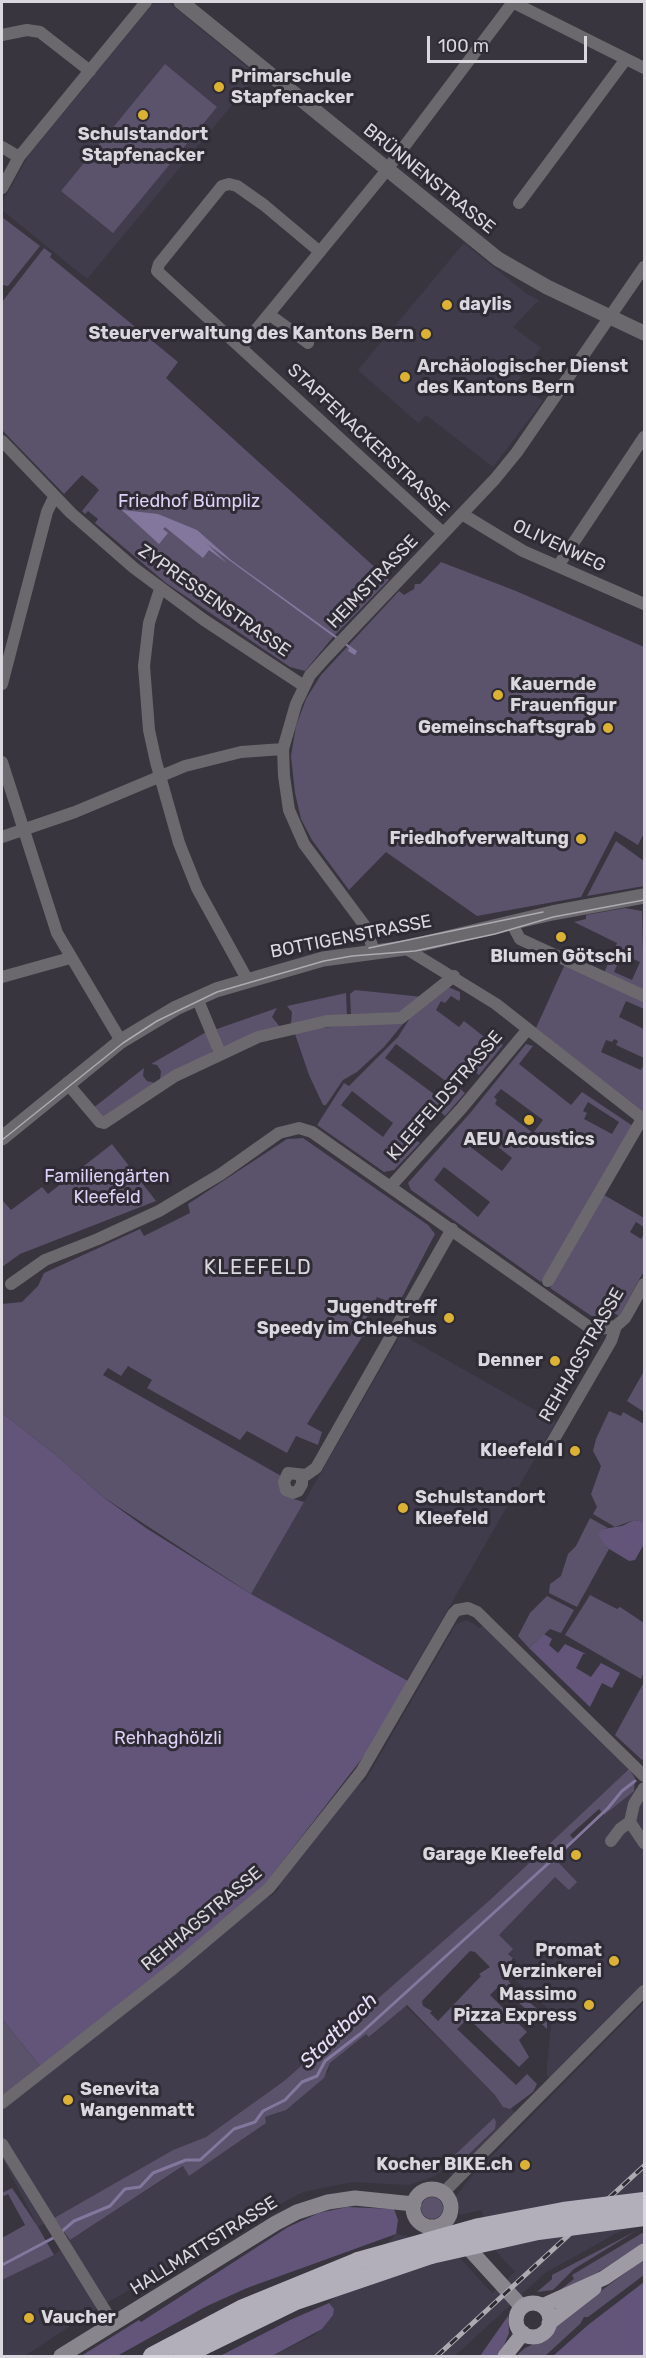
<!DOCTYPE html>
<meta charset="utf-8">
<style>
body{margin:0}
#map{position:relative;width:646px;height:2358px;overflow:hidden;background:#38353f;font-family:Rubik,sans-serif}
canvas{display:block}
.frame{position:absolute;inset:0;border:3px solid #dad8de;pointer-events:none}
.scale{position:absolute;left:427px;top:36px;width:160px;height:27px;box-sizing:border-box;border:3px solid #dad8de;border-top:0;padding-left:8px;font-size:18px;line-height:21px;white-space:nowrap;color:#dad8de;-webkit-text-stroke:4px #2e2b34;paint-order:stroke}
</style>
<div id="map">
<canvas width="646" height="2358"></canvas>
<div class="frame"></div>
<div class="scale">100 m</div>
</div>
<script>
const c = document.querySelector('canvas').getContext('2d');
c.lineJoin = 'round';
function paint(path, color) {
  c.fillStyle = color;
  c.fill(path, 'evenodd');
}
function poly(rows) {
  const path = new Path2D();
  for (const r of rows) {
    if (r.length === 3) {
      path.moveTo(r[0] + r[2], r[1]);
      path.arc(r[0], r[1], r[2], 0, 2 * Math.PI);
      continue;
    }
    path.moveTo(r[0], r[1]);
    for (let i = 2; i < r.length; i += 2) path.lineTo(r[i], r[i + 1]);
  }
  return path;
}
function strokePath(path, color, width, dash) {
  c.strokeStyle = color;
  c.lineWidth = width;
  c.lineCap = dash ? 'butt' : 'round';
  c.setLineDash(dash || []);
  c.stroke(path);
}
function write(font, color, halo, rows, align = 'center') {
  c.font = font + ' Rubik,sans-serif';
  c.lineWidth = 6;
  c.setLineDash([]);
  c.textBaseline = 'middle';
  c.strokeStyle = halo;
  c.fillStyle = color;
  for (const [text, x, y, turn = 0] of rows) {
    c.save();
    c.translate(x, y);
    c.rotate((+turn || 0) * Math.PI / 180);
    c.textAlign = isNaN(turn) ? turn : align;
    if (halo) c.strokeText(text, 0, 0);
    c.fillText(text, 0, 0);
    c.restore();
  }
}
paint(poly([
 [154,2,168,2,257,75,87,279,2,210,2,203,29,155],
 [464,243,527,294,539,300,513,327,541,348,517,382,543,401,493,467,426,415,418,423,358,370],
 [401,1334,556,1422,407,1680,251,1594],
 [467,1620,480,1628,483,1625,629,1769,491,1899,284,2081,206,2137,173,2150,38,2227,2,2157,2,2108,265,1897,272,1896,279,1889,280,1881,358,1785,365,1781,456,1624],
 [644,1789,644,1989,553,2082,547,2075,547,2065,552,2017,547,2008,515,1980,513,1967,517,1961,484,1928,615,1804,634,1791],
 [644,2002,644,2221,615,2234,545,2273,455,2356,272,2356,315,2335,334,2309,329,2303,396,2234,449,2246,492,2293,515,2272,496,2251,481,2210,460,2215,456,2196,471,2177],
 [405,2006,518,2115,454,2177,444,2169,435,2176,409,2185,352,2182,303,2192,252,2219,91,2312,25,2356,2,2356,2,2280,54,2255,70,2240,184,2166,189,2176,266,2123,264,2117,277,2114,329,2071,330,2063,366,2034,370,2037]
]), '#413c4c');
paint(poly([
 [165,64,217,107,113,233,61,191],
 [2,217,40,246,8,286,2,285],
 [44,248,52,254,50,257,178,362,166,378,389,580,333,637,305,671,290,667,166,583,95,523,98,519,88,511,85,514,82,511,99,490,95,486,82,475,64,494,2,430,2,302],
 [441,562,516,591,644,647,644,833,638,845,615,831,581,897,477,916,386,852,349,890,312,840,301,819,295,793,291,756,296,726,306,699,321,675,399,591,404,595,414,589,415,584,420,584],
 [616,841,644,861,644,886,587,896],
 [625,908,642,911,644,992,604,973,617,943,574,922,586,919,586,915],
 [622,954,640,962,632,980,614,972],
 [565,964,644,1001,644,1009,626,1001,619,1017,644,1029,644,1058,616,1045,618,1041,614,1039,612,1042,606,1040,601,1052,641,1070,644,1064,644,1114,536,1028],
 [448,987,460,992,460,999,459,1001,451,996,445,1003,441,1001,436,1010,459,1027,464,1021,492,1043,496,1040,503,1045,479,1075,471,1069,457,1086,465,1093,445,1116,432,1104,406,1133,420,1143,394,1170,384,1172,317,1125,344,1083,349,1086,398,1037,410,1018],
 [396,1044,459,1091,449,1105,385,1058],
 [352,1091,393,1123,383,1137,341,1105],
 [355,990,423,997,400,1015,351,1016,350,994],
 [346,993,347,1016,291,1024,292,1012,287,1006],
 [277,1008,272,1017,280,1027,222,1047,214,1030],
 [407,1019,384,1047,357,1072,343,1080,326,1105,323,1105,309,1075,294,1031],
 [208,1031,213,1050,211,1053,160,1080,161,1071,157,1065,151,1064],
 [526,1044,533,1046,519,1064,571,1105,582,1092,633,1126,541,1282,411,1190,408,1183,471,1112],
 [501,1089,543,1120,533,1133,495,1104,497,1100,494,1097],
 [588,1102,619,1122,612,1134,584,1119,587,1113,583,1111],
 [475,1129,512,1158,502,1171,464,1142],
 [444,1167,490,1202,478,1217,434,1180],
 [144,1068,143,1076,147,1081,155,1083,106,1118,101,1118,92,1109],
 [303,1138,428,1225,435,1234,398,1305,377,1297,364,1323,383,1331,362,1337,307,1424,322,1432,318,1445,296,1436,287,1453,247,1431,240,1440,147,1388,152,1380,128,1366,121,1376,108,1368,103,1375,283,1477,281,1492,290,1498,304,1502,251,1594,103,1497,56,1455,2,1413,2,1304,22,1302,38,1286,44,1273,140,1229,144,1236,190,1213,188,1204,287,1139],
 [112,1144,156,1201,20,1254,2,1267,2,1202,3,1201,11,1210,42,1187,48,1194],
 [604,1195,644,1218,644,1227,636,1222,630,1232,641,1239,644,1234,644,1271,619,1316,614,1313,610,1318,599,1321,550,1288],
 [644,1371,644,1412,627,1401],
 [609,1411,621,1416,623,1412,644,1424,644,1522,634,1520,615,1527,593,1514,597,1507,591,1494,601,1466,593,1451,596,1439],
 [590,1518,608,1528,603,1529,606,1547,609,1549,577,1607,549,1593,550,1584,561,1576,568,1554,576,1546],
 [590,1595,617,1609,620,1607,644,1623,644,1672,641,1679,565,1635],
 [547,1596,574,1610,561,1633,550,1629,529,1648,518,1636,530,1613],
 [644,1682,644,1758,642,1760,615,1735],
 [629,1769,635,1778,634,1791,604,1815,599,1809,570,1835,575,1841,556,1860,577,1882,569,1890,555,1877,499,1935,513,1949,508,1954,513,1958,507,1967,507,1978,512,1986,547,2018,547,2029,500,1985,490,1995,527,2032,519,2040,529,2057,519,2067,468,2018,457,2029,516,2085,527,2074,537,2084,533,2092,510,2109,503,2107,495,2095,407,2005,369,2037,366,2034,330,2063,324,2078,286,2110,265,2117,266,2123,189,2176,183,2166,70,2240,54,2218,173,2150,206,2137,284,2081,491,1899],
 [470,1951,475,1952,490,1967,479,1974,481,1976,438,2021,430,2013,432,2011,423,2006,422,2001],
 [2,2019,40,2066,2,2097],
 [494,2118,496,2122,495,2129,450,2172,443,2166],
 [12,2188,38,2227,54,2255,2,2280,2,2238,25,2225,8,2194,4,2196,2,2193],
 [432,2208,11],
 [636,2231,574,2269,553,2290,537,2292,552,2279,552,2275],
 [644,2232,644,2243,597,2273,556,2293,574,2279,572,2275],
 [644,2259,644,2275,588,2317,584,2317,580,2324,545,2356,516,2356,525,2348,547,2338,556,2324]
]), '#5b526c');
paint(poly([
 [2,1413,56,1455,103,1497,146,1528,251,1594,408,1681,367,1752,265,1884,204,1939,40,2066,2,2019],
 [634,1520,644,1522,644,1544,635,1560,629,1561,606,1547,598,1534,603,1529,622,1526],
 [544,1634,552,1639,549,1645,558,1653,565,1644,586,1654,583,1654,576,1668,591,1677,601,1663,620,1673,612,1688,602,1683,590,1707,529,1648],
 [347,2207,394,2209,398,2220,396,2234,247,2288,205,2307,117,2356,81,2356,139,2320,141,2322,288,2227,319,2213],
 [644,2282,644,2356,553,2356,588,2325],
 [329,2303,334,2309,333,2315,322,2329,272,2356,220,2356,290,2320],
 [508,2316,509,2333,504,2345,496,2356,480,2356]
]), '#625579');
paint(poly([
 [113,502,123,510,158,514,197,530,231,560,357,651,355,655,348,651,349,648,207,544,227,563,209,550,203,558,165,527,163,529,168,533,159,544]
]), '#84779d');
strokePath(poly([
 [60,2233,74,2221,110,2206,125,2189,140,2187,153,2173,186,2160,200,2160,234,2129,255,2122,263,2111,285,2100,302,2082,317,2076,325,2061,360,2034,573,1841,608,1808,622,1791,635,1781],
 [2,2265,55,2237]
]), '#84779d', 3);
strokePath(poly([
 [512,2,644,68],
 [2,35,27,30,40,32,90,71],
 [2,147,19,157],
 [2,188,19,157,146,2],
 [519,203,626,59],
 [320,252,264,205,237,186,229,184,222,186,159,264,157,271,443,533],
 [270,315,308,343],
 [241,348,382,176,513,2],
 [2,441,71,513,134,568,204,620,304,686],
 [462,514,523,551,644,604],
 [558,566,644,437],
 [160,589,149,623,144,666,149,730,156,762,179,843,197,888,247,979],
 [2,684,47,512,54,497],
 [2,762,57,933,121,1041],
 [2,837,75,812,185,766,241,752,283,749],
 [512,924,520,939,644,996],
 [405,948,496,1004,644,1120],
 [374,951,365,926,304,844,289,810,284,776,283,749,296,704,310,675,327,656,495,479,517,452,644,267],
 [2,977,70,958],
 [197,998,220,1053],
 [67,1083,100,1122,104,1123,175,1076,258,1037,327,1021,401,1018,454,976],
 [390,1187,461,1109,528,1029],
 [548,1281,642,1119],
 [11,1284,45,1260,98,1239,159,1211,221,1174,279,1133,299,1128,312,1132,589,1327,600,1329,616,1326],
 [550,1446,611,1341,616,1326,625,1318,644,1284],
 [302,1475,302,1484,298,1491,293,1493,286,1490,284,1482,288,1473,306,1475,316,1468,452,1229],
 [630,1822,634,1804,644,1788],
 [630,1822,644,1843],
 [611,1841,620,1829,630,1822],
 [2,2103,174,1968,269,1888,361,1772,453,1614,457,1610,468,1608,477,1612,644,1776],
 [2,2144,114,2325],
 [443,2193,644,1991]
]), '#6b696e', 12);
strokePath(poly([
 [181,2,498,259,547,287,644,333],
 [2,1138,121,1041,176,1008,216,990,323,959,405,948,552,913,644,896]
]), '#6b696e', 15);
strokePath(poly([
 [432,2208,19],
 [461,2240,522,2307],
 [61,2356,276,2223,297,2212,328,2202,355,2198,414,2204]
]), '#88858d', 15);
strokePath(poly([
 [533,2320,17],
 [542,2306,604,2278,644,2251],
 [549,2323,594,2288],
 [505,2356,523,2333]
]), '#9e9ba5', 15);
strokePath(poly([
 [152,2356,243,2308,358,2261],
 [183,2356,296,2301,431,2255]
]), '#b2aeba', 18);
strokePath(poly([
 [369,948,543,912],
 [2,1140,123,1043,157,1021,217,992,324,961,352,956,415,951,495,934,553,917,644,900]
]), '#adabb2', 1.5);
const rail = poly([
 [437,2356,644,2166]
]);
strokePath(rail, '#adabb2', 5);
strokePath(rail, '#2e2b34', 3, [9]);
strokePath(poly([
 [431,2255,538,2231,644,2217],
 [358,2261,479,2227,563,2211,644,2201]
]), '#b2aeba', 18);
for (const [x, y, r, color] of [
 [219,87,6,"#dbb233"],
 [143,115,6,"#dbb233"],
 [447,305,6,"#dbb233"],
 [426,334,6,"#dbb233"],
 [405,377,6,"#dbb233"],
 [498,695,6,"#dbb233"],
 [608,728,6,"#dbb233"],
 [581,839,6,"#dbb233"],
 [561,937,6,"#dbb233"],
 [529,1120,6,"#dbb233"],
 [449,1318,6,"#dbb233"],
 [555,1361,6,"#dbb233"],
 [575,1451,6,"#dbb233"],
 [403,1508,6,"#dbb233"],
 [576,1855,6,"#dbb233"],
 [614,1961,6,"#dbb233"],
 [589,2005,6,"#dbb233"],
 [68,2100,6,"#dbb233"],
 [525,2165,6,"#dbb233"],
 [29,2318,6,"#dbb233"]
]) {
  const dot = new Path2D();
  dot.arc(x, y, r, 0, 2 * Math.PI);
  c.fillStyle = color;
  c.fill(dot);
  strokePath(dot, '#2e2b34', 2);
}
write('bold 18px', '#dad8de', '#2e2b34', [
 ["Primarschule",231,77,"left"],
 ["Stapfenacker",231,98,"left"],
 ["Schulstandort",143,135,"center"],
 ["Stapfenacker",143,156,"center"],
 ["daylis",459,305,"left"],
 ["Steuerverwaltung des Kantons Bern",414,334],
 ["Archäologischer Dienst",417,367,"left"],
 ["des Kantons Bern",417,388,"left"],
 ["Kauernde",510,685,"left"],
 ["Frauenfigur",510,706,"left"],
 ["Gemeinschaftsgrab",596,728],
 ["Friedhofverwaltung",569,839],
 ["Blumen Götschi",561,957,"center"],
 ["AEU Acoustics",529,1140,"center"],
 ["Jugendtreff",437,1308],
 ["Speedy im Chleehus",437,1329],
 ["Denner",543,1361],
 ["Kleefeld I",563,1451],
 ["Schulstandort",415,1498,"left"],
 ["Kleefeld",415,1519,"left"],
 ["Garage Kleefeld",564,1855],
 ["Promat",602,1951],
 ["Verzinkerei",602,1972],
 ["Massimo",577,1995],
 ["Pizza Express",577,2016],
 ["Senevita",80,2090,"left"],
 ["Wangenmatt",80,2111,"left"],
 ["Kocher BIKE.ch",513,2165],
 ["Vaucher",41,2318,"left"]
], 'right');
write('18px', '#dad8de', '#2e2b34', [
 ["BRÜNNENSTRASSE",429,179,39],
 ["STAPFENACKERSTRASSE",368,440,43],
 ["OLIVENWEG",559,546,25],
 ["HEIMSTRASSE",373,582,-46],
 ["ZYPRESSENSTRASSE",214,601,35],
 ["BOTTIGENSTRASSE",351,937,-11],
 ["KLEEFELDSTRASSE",445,1096,-49],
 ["REHHAGSTRASSE",582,1355,-60],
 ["REHHAGSTRASSE",202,1919,-40],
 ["HALLMATTSTRASSE",204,2246,-32]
]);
write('18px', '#ddd1f7', '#2e2b34', [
 ["Friedhof Bümpliz",189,502],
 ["Familiengärten",107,1177],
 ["Kleefeld",107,1198],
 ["Rehhaghölzli",168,1739]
]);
c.letterSpacing = '1.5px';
write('20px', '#dad8de', '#2e2b34', [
 ["KLEEFELD",258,1268]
]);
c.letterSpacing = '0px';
write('italic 20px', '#e6def8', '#2e2b34', [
 ["Stadtbach",339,2031,-44]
]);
</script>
